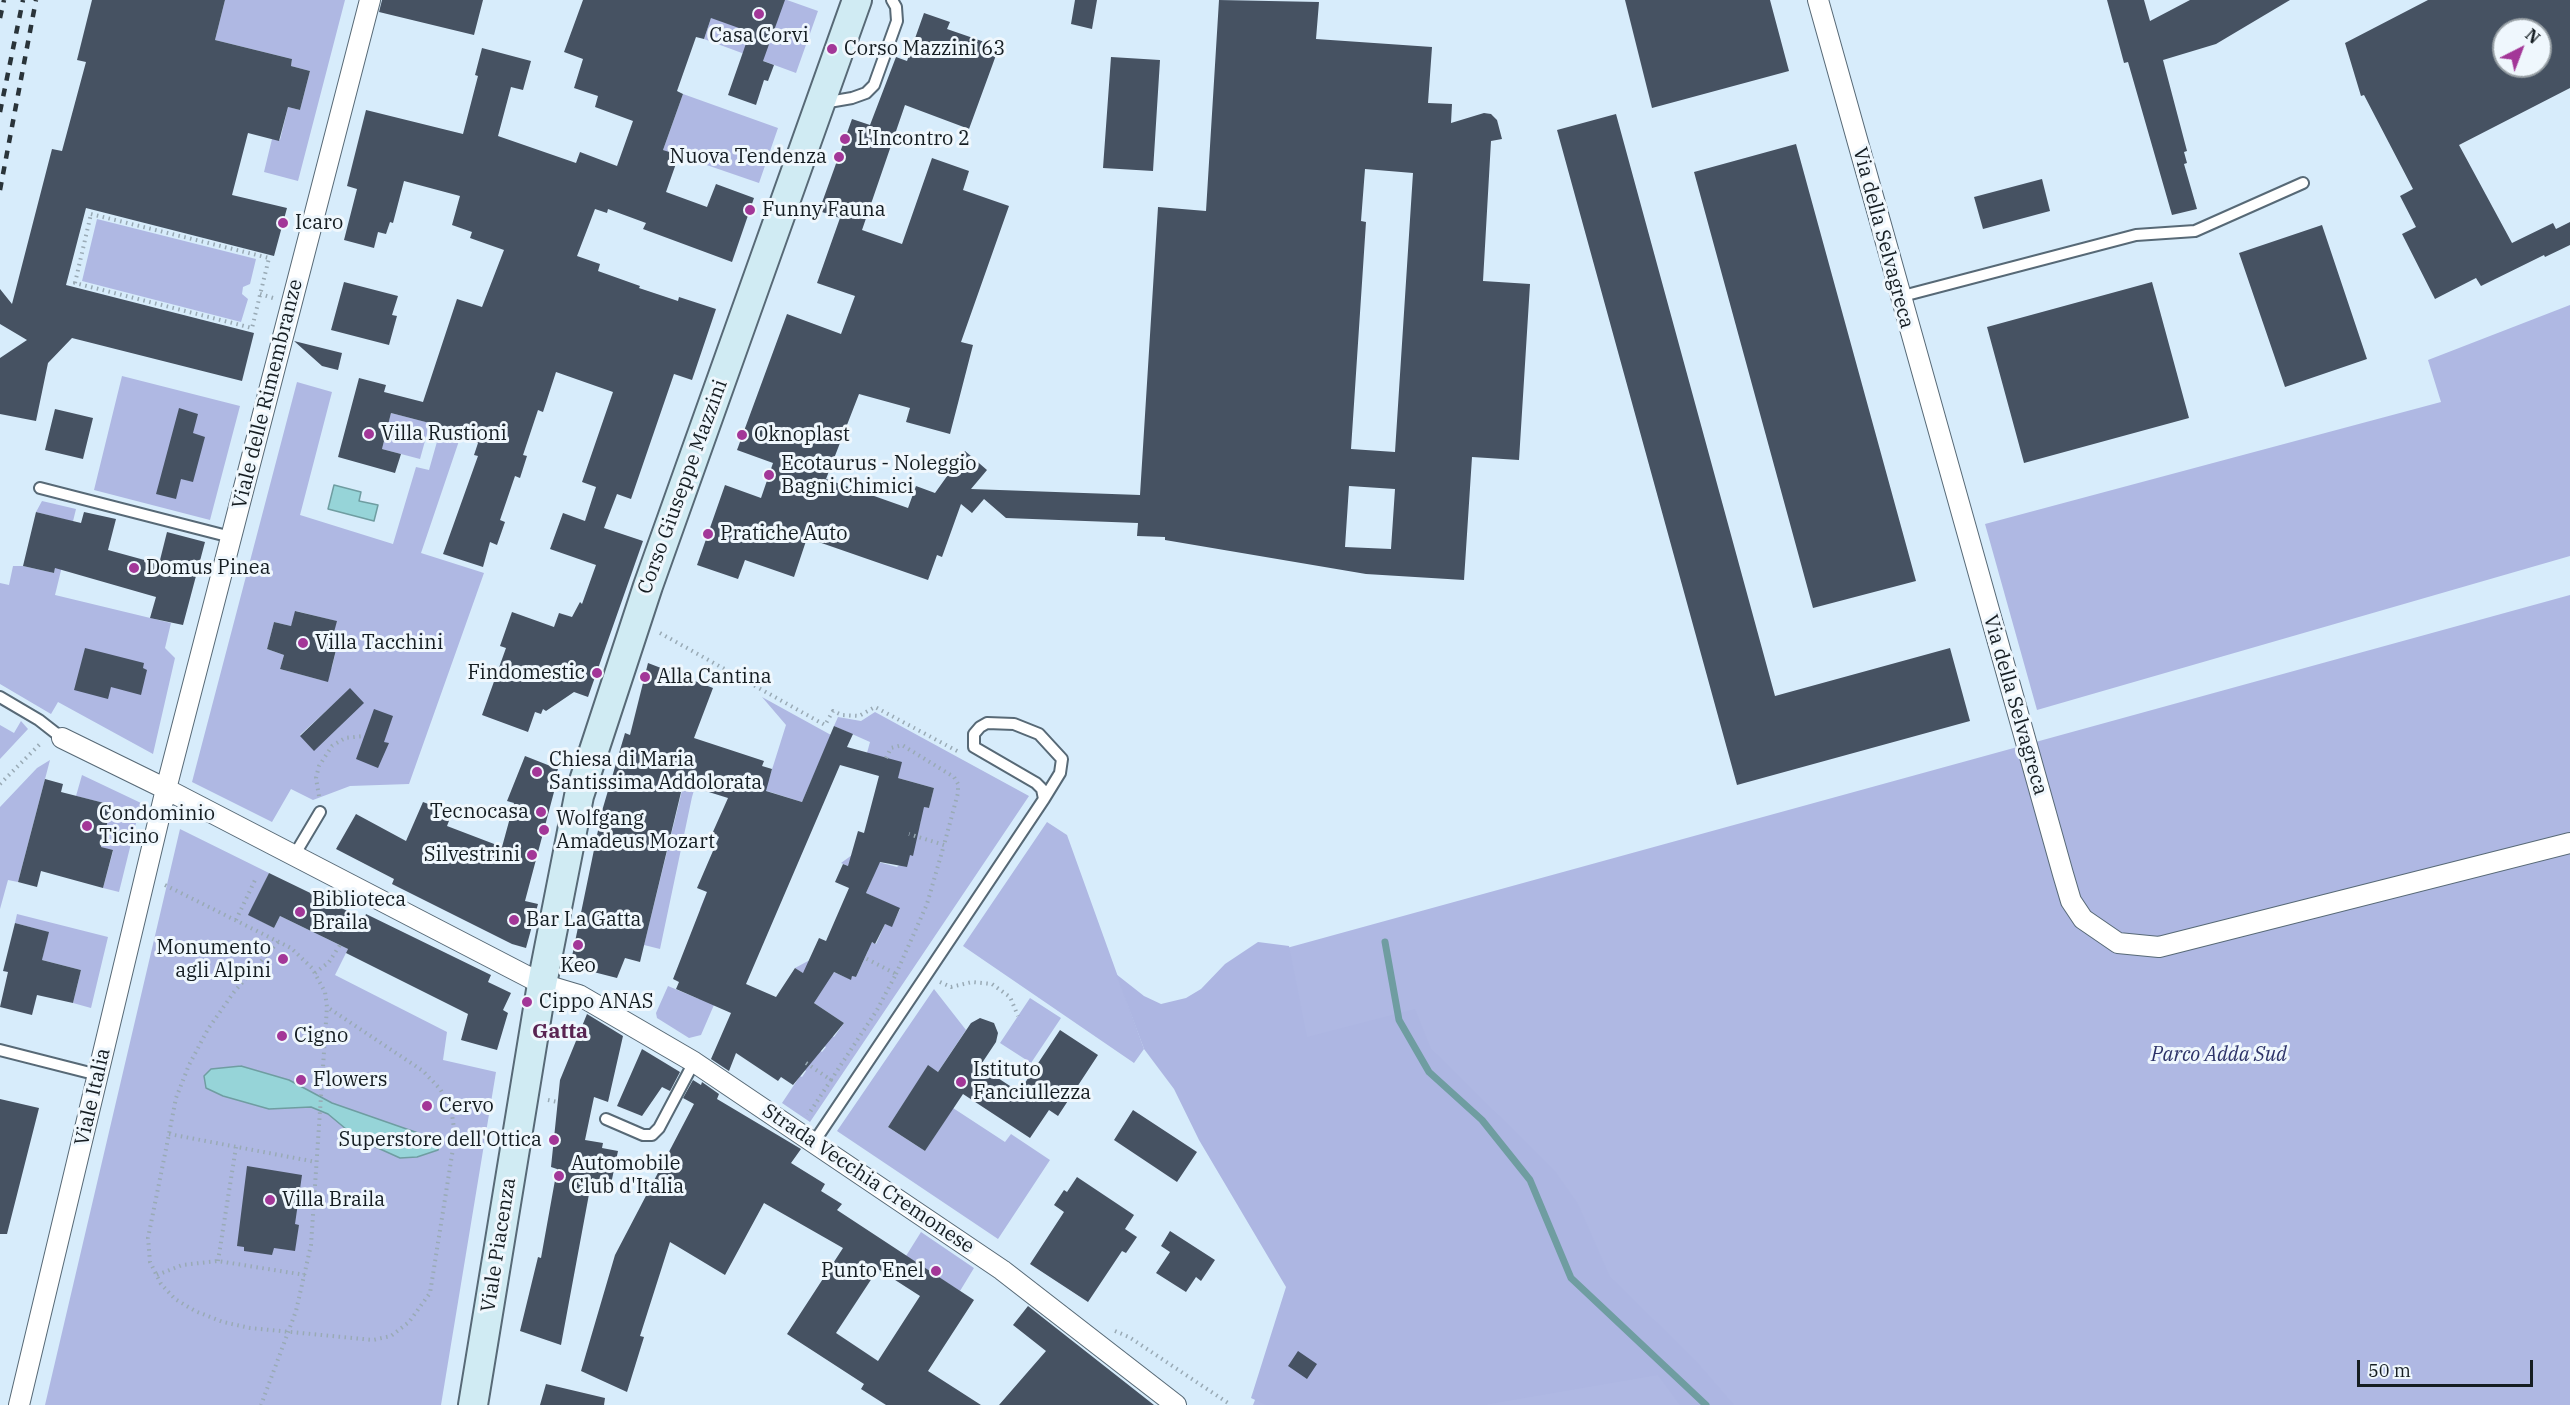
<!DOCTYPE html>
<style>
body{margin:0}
#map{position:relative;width:2570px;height:1405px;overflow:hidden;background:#d7ecfb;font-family:"IBM Plex Serif",serif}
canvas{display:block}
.north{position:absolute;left:2492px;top:18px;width:60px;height:60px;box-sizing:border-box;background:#eff7fd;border:2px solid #98a0a5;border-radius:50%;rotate:42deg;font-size:16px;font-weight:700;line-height:24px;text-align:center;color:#151d22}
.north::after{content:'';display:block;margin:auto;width:21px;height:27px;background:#a33798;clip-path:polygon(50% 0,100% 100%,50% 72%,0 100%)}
.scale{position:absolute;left:2357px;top:1360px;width:176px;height:27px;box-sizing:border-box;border:3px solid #151d22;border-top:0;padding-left:8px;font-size:18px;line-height:21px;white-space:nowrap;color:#151d22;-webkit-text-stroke:4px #eff7fd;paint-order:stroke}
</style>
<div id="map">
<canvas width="2570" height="1405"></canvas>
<div class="north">N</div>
<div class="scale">50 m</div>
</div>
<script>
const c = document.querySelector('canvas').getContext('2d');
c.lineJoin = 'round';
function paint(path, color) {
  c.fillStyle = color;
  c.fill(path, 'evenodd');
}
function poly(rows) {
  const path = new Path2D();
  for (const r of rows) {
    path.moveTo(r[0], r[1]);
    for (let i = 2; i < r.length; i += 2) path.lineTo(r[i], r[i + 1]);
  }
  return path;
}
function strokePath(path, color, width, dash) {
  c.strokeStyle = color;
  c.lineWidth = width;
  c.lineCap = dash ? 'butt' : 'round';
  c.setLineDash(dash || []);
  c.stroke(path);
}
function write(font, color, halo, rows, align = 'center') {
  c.font = font + ' "IBM Plex Serif",serif';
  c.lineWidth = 6;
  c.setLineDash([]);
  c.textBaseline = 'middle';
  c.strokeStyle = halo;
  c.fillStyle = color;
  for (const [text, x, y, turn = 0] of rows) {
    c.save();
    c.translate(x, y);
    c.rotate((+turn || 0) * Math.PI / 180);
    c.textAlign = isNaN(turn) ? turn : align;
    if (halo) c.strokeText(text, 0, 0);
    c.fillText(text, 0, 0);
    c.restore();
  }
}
paint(poly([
 [225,0,345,0,298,181,264,172,272,139,280,140,288,107,300,110,310,71,291,66,292,59,215,40],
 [717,0,787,0,818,11,796,73,704,39],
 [683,94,778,128,759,183,663,150],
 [97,219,256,259,250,284,243,287,242,294,248,299,241,322,82,281],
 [2570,305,2570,556,2037,710,1985,524,2441,402,2428,360],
 [122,376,240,406,210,520,94,490],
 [297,382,332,392,300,515,393,544,416,467,429,470,440,431,460,438,421,553,484,573,409,784,350,786,313,800,291,789,272,822,192,782],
 [296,611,336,621,333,636,339,638,332,667,321,680,280,669,284,655,267,649,274,622,291,626],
 [350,689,314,750,300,735],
 [391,413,430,423,420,459,382,449],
 [42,501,76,509,55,595,171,623,165,648,175,658,153,754,58,702,51,714,0,684,0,583,9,585,13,566,23,566,54,573,67,520,36,512],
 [2570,595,2570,1405,1253,1405,1298,1290,1254,957],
 [762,697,831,735,802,802,700,770,692,797,660,949,644,945,691,754,769,779,786,725],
 [875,712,1029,796,810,1122,782,1103,800,1076,802,1077,806,1071,802,1068,819,1050,822,1052,826,1047,822,1045,829,1034,834,1037,844,1023,814,1003,824,987,795,968,808,961,850,979,852,976,856,977,868,951,866,940,876,944,885,924,892,926,900,909,866,893,873,877,841,863,852,855,897,867,910,855,920,824,921,820,917,819,921,806,929,808,934,788,898,778,867,753,870,742,834,726,838,717,861,721],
 [21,721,28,729,0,759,0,725,14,733],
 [50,760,18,882,8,880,0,909,0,807,37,768],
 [82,775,141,803,119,892,103,888,113,851,101,847,112,805,76,796],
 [1047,822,1067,835,1144,1049,1134,1063,963,946],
 [180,829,269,873,249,915,274,928,280,916,348,949,335,975,447,1032,443,1060,496,1072,441,1405,45,1405],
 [783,845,701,1035,689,1038,657,1018,656,1013,668,986,699,999,715,915,700,909,707,892,714,895],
 [17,914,108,937,91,1008,73,1003,81,970,42,960,48,932,15,923],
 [934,989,966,1030,938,1072,928,1066,888,1127,925,1151,953,1108,1005,1142,1011,1134,1050,1160,998,1239,837,1131],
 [1030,998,1061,1018,1031,1063,1000,1043],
 [921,1232,974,1268,960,1291,906,1256]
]), '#afb8e3');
paint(poly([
 [1258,942,1289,946,1307,1037,1415,1009,1431,1049,1554,1170,1578,1204,1610,1277,1695,1360,1734,1405,1680,1405,1658,1375,1484,1405,1266,1405,1251,1398,1286,1287,1199,1140,1174,1089,1144,1049,1116,974,1144,996,1161,1004,1186,998,1201,989,1225,964]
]), '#adb6e2');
const water = poly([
 [334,485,361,492,359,501,378,505,374,521,328,509,334,485],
 [241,1066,289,1080,332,1103,441,1141,438,1150,417,1157,400,1158,358,1139,328,1114,311,1107,269,1109,223,1096,206,1088,204,1076,211,1069,241,1066]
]);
paint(water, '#96d4d8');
strokePath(water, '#6f9da1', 1.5);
strokePath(poly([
 [1385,942,1399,1020,1429,1072,1482,1120,1530,1180,1571,1278,1706,1405]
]), '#6f9da1', 7);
paint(poly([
 [92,0,225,0,215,40,292,59,291,66,310,71,300,110,288,107,279,141,248,133,232,195,287,208,274,256,86,208,66,285,254,333,242,381,72,338,48,363,36,421,0,414,0,358,27,340,0,324,0,289,12,304,52,149,62,151,86,62,77,60],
 [382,0,483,0,474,35,379,12],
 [583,0,785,0,763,61,774,65,768,81,764,80,756,105,728,95,750,32,711,18,704,39,696,37,677,91,683,94,663,150,679,155,666,192,707,207,716,184,754,198,732,262,643,229,646,223,608,209,607,213,595,209,577,256,600,264,598,271,640,286,639,288,678,301,679,297,716,309,692,380,674,374,631,499,617,494,604,528,643,541,588,697,574,692,546,711,543,709,541,714,535,712,528,732,482,715,506,648,500,646,512,612,554,627,559,613,572,617,580,602,582,604,596,565,550,549,563,513,585,521,596,487,582,482,613,392,556,372,543,412,538,410,523,455,527,456,520,478,515,476,500,520,505,522,497,545,490,542,483,567,443,554,478,456,474,455,478,443,440,431,441,426,391,413,382,449,401,454,395,473,338,457,359,378,386,385,384,392,423,402,457,299,482,307,504,250,470,238,472,232,452,225,460,196,404,181,393,223,390,222,386,234,378,232,374,248,344,240,357,189,347,186,366,110,463,134,478,76,475,75,482,48,531,61,523,90,511,87,498,136,576,163,580,152,617,166,633,121,595,107,598,96,574,88,583,59,564,52],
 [1075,0,1097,0,1092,29,1071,24],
 [1219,0,1319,2,1316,39,1432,47,1428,103,1452,104,1451,123,1484,113,1491,114,1497,120,1502,139,1491,141,1483,281,1530,284,1519,460,1472,457,1464,580,1366,574,1165,540,1165,537,1137,536,1138,523,1006,518,984,499,972,513,961,504,942,557,937,555,928,580,807,538,794,577,745,560,738,579,697,565,725,485,761,498,773,463,737,450,787,314,841,334,855,296,817,283,840,218,819,211,852,119,870,125,896,57,907,61,924,13,950,22,947,29,999,47,969,129,905,105,862,230,902,244,932,158,969,171,963,190,1009,206,961,342,973,345,950,434,906,422,910,408,859,394,826,479,908,508,916,486,935,493,965,451,987,470,971,489,1140,495,1158,207,1206,211],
 [1365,169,1413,173,1395,452,1351,449,1366,222,1361,221],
 [1349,486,1395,489,1391,549,1345,547],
 [1625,0,1770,0,1789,71,1652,108],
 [2107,0,2144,0,2150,21,2190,0,2290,0,2216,44,2163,60,2187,151,2184,152,2187,163,2184,164,2197,209,2172,215,2128,62,2124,63],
 [2428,0,2570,0,2570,88,2459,145,2512,243,2553,223,2556,229,2570,222,2570,245,2545,257,2544,255,2481,286,2476,278,2435,299,2402,234,2416,227,2400,196,2413,189,2364,95,2361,96,2345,43],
 [2504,30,2540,30,2540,66,2504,66],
 [1111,57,1160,60,1153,171,1103,168],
 [1616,114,1775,696,1950,648,1970,721,1737,785,1557,130],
 [1796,144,1916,581,1813,608,1694,172],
 [2042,179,2050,211,1983,229,1974,197],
 [2322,225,2367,359,2285,387,2239,253],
 [344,282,398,296,392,315,397,316,389,345,331,330],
 [2152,282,2189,418,2024,463,1987,327],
 [294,341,342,353,338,370,322,366],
 [179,408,198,414,193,433,205,437,193,482,181,479,176,499,156,494],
 [55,409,93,418,83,459,45,450],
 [36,512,81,523,84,512,116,519,108,550,159,564,167,532,205,542,183,625,150,618,156,597,55,568,54,573,23,566],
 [295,611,337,621,333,636,339,638,328,682,280,669,284,655,267,649,274,622,291,626],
 [85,648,144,663,143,668,147,670,141,695,111,687,108,699,74,690],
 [648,663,713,688,694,738,764,761,762,766,772,769,766,791,802,802,834,726,853,734,847,747,902,762,898,778,934,788,929,808,924,807,913,856,910,855,907,867,880,862,866,893,900,908,892,927,885,924,875,944,872,942,856,977,852,976,851,980,834,972,814,1003,844,1023,793,1085,781,1077,778,1081,736,1053,729,1071,711,1059,731,1013,676,989,679,982,673,979,707,892,697,888,719,837,712,834,728,798,683,784,640,962,625,958,617,978,570,966,602,811,625,733,630,735],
 [840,765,879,776,864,833,858,831,848,866,843,864,835,882,849,888,826,941,819,938,803,973,795,968,776,997,746,984],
 [350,688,364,703,314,751,300,736],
 [374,709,393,716,384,742,389,743,378,768,356,759],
 [525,756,558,769,550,791,554,792,525,901,538,904,526,948,512,944,392,884,394,879,336,849,356,814,406,841,423,802,452,813,447,826,502,847,514,803,507,801],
 [45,779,63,784,61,792,112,805,101,847,113,850,103,888,41,871,37,887,18,882],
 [269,873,364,919,366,914,491,975,488,982,511,993,503,1010,508,1013,497,1050,461,1040,468,1014,346,953,348,949,280,916,274,928,248,915],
 [15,923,49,932,42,960,81,970,73,1003,37,995,32,1015,0,1007,8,972,3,971],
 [587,1014,623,1036,608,1102,594,1097,585,1140,603,1143,602,1148,618,1151,611,1184,592,1178,561,1345,520,1331,538,1257,541,1258,557,1169,551,1167,560,1080],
 [980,1018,994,1023,998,1033,996,1042,980,1066,1019,1092,1060,1030,1098,1055,1058,1116,1049,1110,1030,1138,963,1094,925,1151,888,1127,928,1065,938,1072,971,1023],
 [642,1049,680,1072,670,1091,662,1087,642,1116,617,1106],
 [693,1080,701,1085,702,1082,719,1094,717,1099,801,1149,791,1163,825,1184,821,1191,842,1204,837,1210,974,1300,928,1371,981,1405,886,1405,861,1389,864,1384,787,1334,843,1248,764,1203,725,1275,670,1242,640,1336,644,1337,627,1392,581,1371,615,1255,694,1104,683,1098],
 [878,1269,920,1296,878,1361,836,1333],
 [0,1099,39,1108,7,1234,0,1234],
 [1133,1110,1197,1152,1177,1182,1114,1140],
 [247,1166,302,1175,295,1224,299,1225,295,1251,274,1248,272,1255,244,1251,244,1247,237,1246],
 [1077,1177,1134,1215,1125,1229,1137,1237,1126,1253,1122,1251,1088,1302,1030,1264,1064,1212,1054,1205,1064,1190,1067,1192],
 [1170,1231,1215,1260,1201,1281,1196,1277,1186,1292,1156,1273,1170,1252,1161,1246],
 [1028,1306,1154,1405,999,1405,1046,1351,1013,1325],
 [1298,1351,1317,1364,1307,1379,1288,1366],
 [546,1384,605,1398,604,1405,540,1405]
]), '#465262');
const lane = poly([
 [823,103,852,98,866,93,874,85,897,21,896,7,892,0],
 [1899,297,2136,235,2195,231,2303,183],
 [40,488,231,537],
 [0,697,39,720,62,738],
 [295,854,320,812],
 [0,1050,98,1075],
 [606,1119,643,1135,652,1135,659,1128,694,1062],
 [814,1142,927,974,1044,799,1060,773,1062,759,1039,734,1014,724,987,723,980,727,974,734,974,747,1036,783,1042,789,1044,799]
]);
const street = poly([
 [1818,0,2063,874,2071,901,2083,919,2118,943,2159,947,2570,843],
 [62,738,166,789,542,984,579,995,694,1062,1002,1270,1176,1405],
 [19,1405,166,789,370,0]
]);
const secondary = poly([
 [473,1405,542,984,579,796,648,586,857,0]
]);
strokePath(lane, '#576976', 14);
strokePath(street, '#576976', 22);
strokePath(secondary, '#576976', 32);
strokePath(poly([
 [91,214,269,258,252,328,75,283,91,214],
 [260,294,273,298],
 [660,633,825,725,833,711,842,715,859,716,875,707,959,752],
 [886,758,891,748,902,745,954,777,958,784,958,793,944,845],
 [0,784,42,742],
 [319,796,316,778,319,766,332,746,345,738,364,736],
 [165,885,291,948,312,968,325,992,327,1007,311,1245,296,1311,261,1405],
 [236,920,256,878],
 [278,942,234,992,208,1029,189,1065,176,1098,169,1134,148,1238,150,1262,161,1284,175,1299,195,1311,223,1322,250,1328,373,1340,391,1336,409,1322,430,1293,455,1136,451,1107,440,1089,423,1071,327,1007],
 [315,973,329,962,340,945],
 [896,974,927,904,944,845,909,834],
 [940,982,951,987,972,982,992,984,1010,997,1018,1016],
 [806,1063,831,1080,808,1115],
 [831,1080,877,1010,896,974,865,958],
 [548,1100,558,1102],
 [169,1134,316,1162],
 [218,1261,236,1147],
 [157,1275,182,1265,218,1261,305,1275],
 [1115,1331,1129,1337,1231,1405]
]), '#99aab5', 4, [1.5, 4.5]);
strokePath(lane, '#fff', 10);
strokePath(street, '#fff', 20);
strokePath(secondary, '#d0ebf3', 28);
strokePath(poly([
 [0,18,4,0],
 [0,112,23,0],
 [0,190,36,0]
]), '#2a343a', 4.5, [8, 8]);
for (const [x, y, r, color] of [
 [759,14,6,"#a33798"],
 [832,49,6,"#a33798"],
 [845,139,6,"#a33798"],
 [839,157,6,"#a33798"],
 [750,210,6,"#a33798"],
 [283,223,6,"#a33798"],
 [369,434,6,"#a33798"],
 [742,435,6,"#a33798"],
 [769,475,6,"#a33798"],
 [708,534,6,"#a33798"],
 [134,568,6,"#a33798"],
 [303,643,6,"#a33798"],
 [597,673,6,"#a33798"],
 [645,677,6,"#a33798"],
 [537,772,6,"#a33798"],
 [541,812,6,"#a33798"],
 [87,826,6,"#a33798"],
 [544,830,6,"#a33798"],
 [532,855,6,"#a33798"],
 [300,912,6,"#a33798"],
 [514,920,6,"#a33798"],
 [578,945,6,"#a33798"],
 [283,959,6,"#a33798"],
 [527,1002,6,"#a33798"],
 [282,1036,6,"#a33798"],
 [301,1080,6,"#a33798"],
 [961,1082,6,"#a33798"],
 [427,1106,6,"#a33798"],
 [554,1140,6,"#a33798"],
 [559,1176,6,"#a33798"],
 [270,1200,6,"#a33798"],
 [936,1271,6,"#a33798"]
]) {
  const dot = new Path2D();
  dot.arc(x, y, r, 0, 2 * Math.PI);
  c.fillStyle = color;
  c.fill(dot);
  strokePath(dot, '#eff7fd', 2);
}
write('20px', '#151d22', '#eff7fd', [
 ["Casa Corvi",759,36,"center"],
 ["Corso Mazzini 63",844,49],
 ["L'Incontro 2",857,139],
 ["Nuova Tendenza",827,157,"right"],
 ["Funny Fauna",762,210],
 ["Icaro",295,223],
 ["Villa Rustioni",381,434],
 ["Oknoplast",754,435],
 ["Ecotaurus - Noleggio",781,464],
 ["Bagni Chimici",781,487],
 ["Pratiche Auto",720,534],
 ["Domus Pinea",146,568],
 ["Villa Tacchini",315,643],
 ["Findomestic",585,673,"right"],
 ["Alla Cantina",657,677],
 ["Chiesa di Maria",549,760],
 ["Santissima Addolorata",549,783],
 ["Tecnocasa",529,812,"right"],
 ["Condominio",99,814],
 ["Ticino",99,837],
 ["Wolfgang",556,819],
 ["Amadeus Mozart",556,842],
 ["Silvestrini",520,855,"right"],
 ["Biblioteca",312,900],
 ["Braila",312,923],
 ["Bar La Gatta",526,920],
 ["Monumento",271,948,"right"],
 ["agli Alpini",271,971,"right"],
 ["Keo",578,966,"center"],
 ["Cippo ANAS",539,1002],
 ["Cigno",294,1036],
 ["Istituto",973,1070],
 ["Fanciullezza",973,1093],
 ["Flowers",313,1080],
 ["Cervo",439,1106],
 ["Superstore dell'Ottica",542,1140,"right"],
 ["Automobile",571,1164],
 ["Club d'Italia",571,1187],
 ["Villa Braila",282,1200],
 ["Punto Enel",924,1271,"right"]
], 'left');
write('20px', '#151d22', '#eff7fd', [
 ["Via della Selvagreca",1883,238,75],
 ["Viale delle Rimembranze",268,394,-76],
 ["Corso Giuseppe Mazzini",683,487,-70],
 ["Via della Selvagreca",2015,705,74],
 ["Viale Italia",93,1097,-77],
 ["Strada Vecchia Cremonese",868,1179,34],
 ["Viale Piacenza",499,1245,-81]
]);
write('italic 20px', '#2c3268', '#eff7fd', [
 ["Parco Adda Sud",2219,1055]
]);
write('bold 21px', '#592452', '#eff7fd', [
 ["Gatta",560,1032]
]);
</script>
